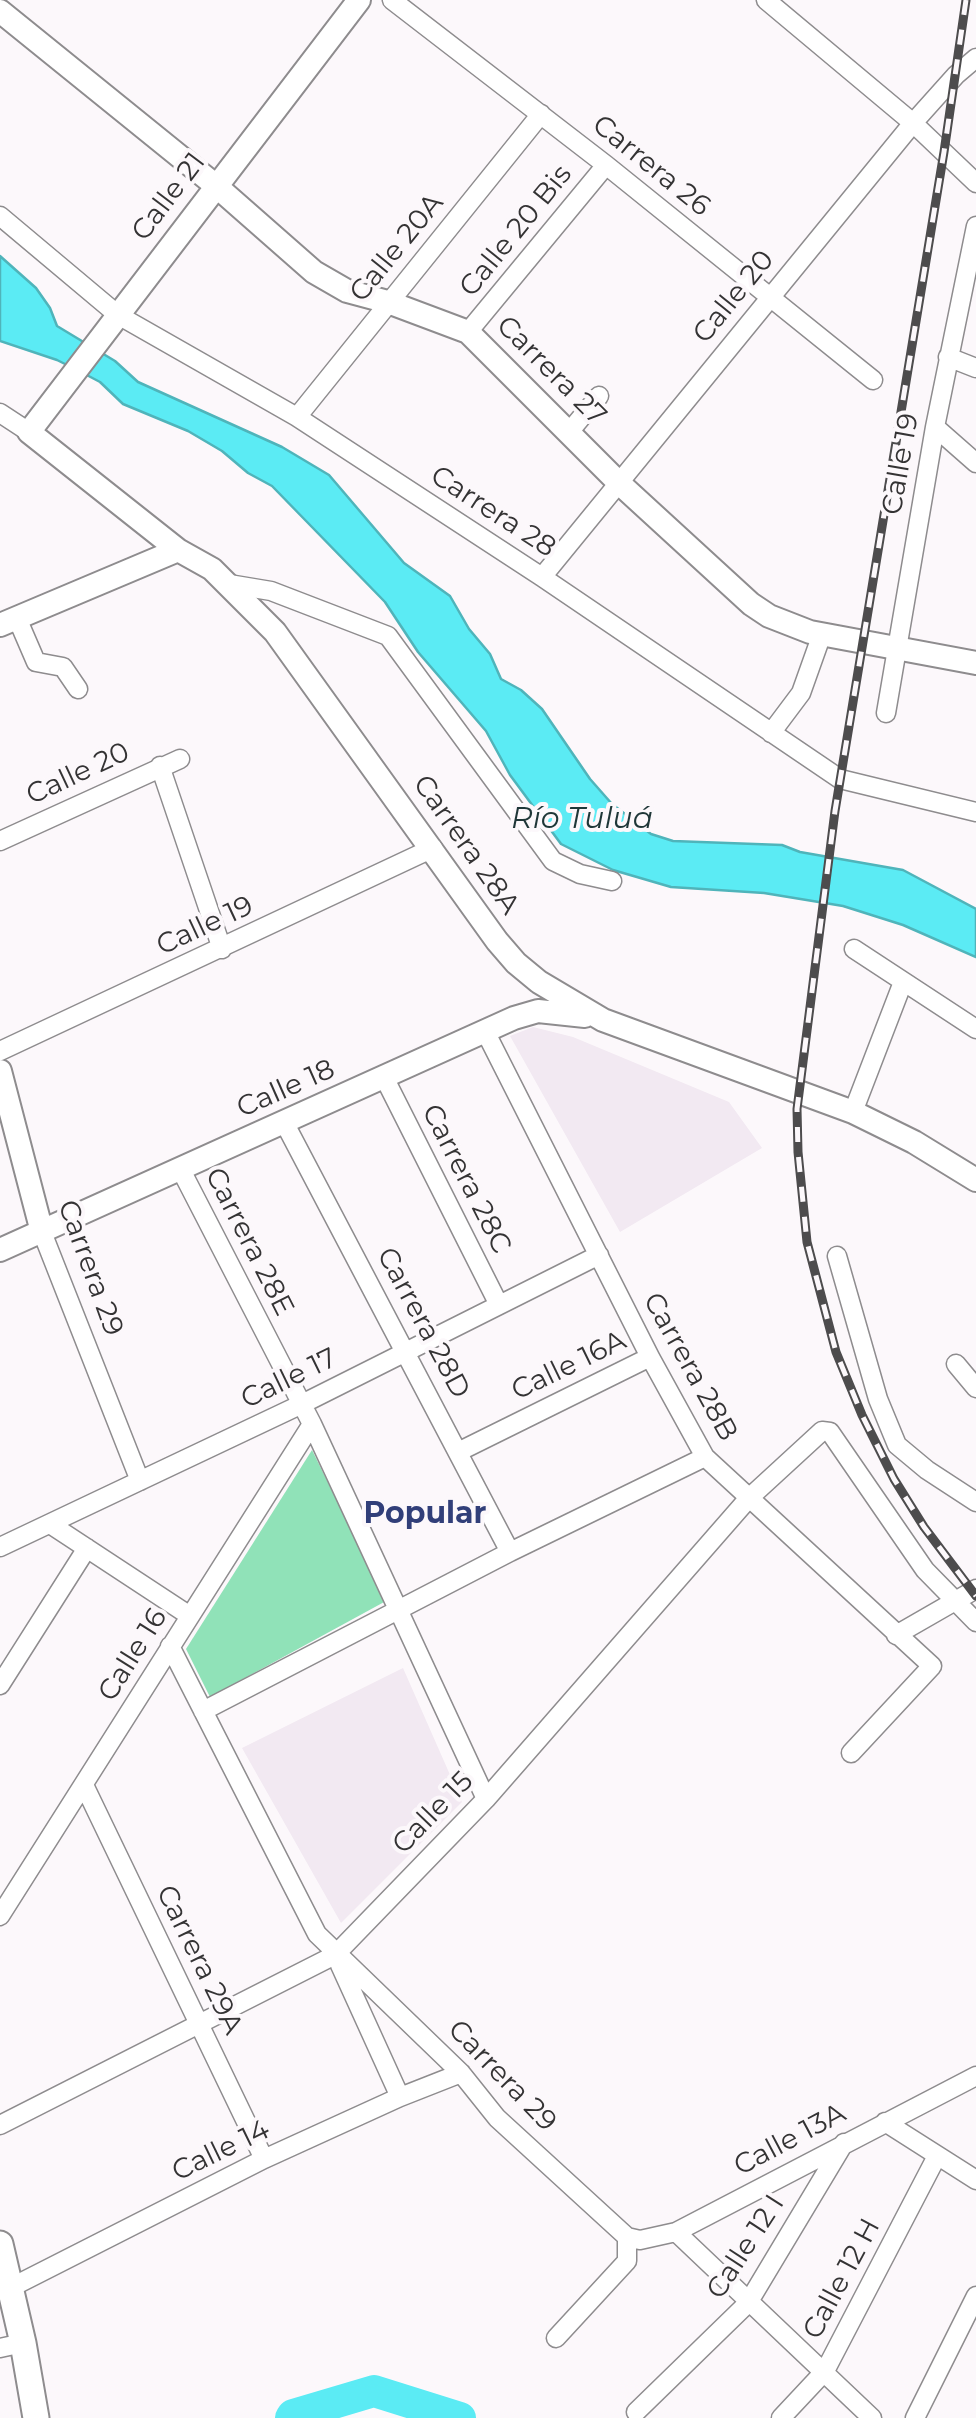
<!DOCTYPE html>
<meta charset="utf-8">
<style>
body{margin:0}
canvas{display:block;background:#fcf8fb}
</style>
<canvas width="976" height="2418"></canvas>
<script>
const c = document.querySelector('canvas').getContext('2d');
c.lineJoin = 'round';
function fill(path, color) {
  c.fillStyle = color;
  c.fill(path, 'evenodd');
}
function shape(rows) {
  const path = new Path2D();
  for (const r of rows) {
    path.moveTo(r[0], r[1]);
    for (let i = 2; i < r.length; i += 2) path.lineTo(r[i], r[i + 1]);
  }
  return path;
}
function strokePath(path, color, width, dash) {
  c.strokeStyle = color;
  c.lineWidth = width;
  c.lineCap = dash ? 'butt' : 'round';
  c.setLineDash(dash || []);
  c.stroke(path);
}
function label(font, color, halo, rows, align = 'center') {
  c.font = font + ' Montserrat,sans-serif';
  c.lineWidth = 8;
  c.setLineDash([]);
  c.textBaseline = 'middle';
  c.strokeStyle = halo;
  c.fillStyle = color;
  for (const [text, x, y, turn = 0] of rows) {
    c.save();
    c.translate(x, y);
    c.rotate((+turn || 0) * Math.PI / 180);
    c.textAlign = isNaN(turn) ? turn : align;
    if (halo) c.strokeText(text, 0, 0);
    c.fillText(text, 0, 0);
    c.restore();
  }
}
const built = shape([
 [533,1027,573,1037,729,1102,762,1148,620,1232,510,1036],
 [403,1668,462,1802,341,1923,242,1748]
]);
const green = shape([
 [312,1450,386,1601,210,1697,186,1649]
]);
const water = shape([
 [0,256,36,288,50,308,57,326,115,361,138,382,282,447,329,475,404,563,450,596,469,629,490,654,501,679,521,690,542,709,590,779,612,804,651,834,673,841,782,845,800,852,903,870,976,909,976,957,903,925,843,906,764,893,671,887,613,870,561,844,510,775,486,731,418,652,385,602,272,486,248,473,222,451,188,431,123,404,100,382,81,372,57,360,0,341,0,256]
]);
const river = shape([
 [291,2418,293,2415,374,2391,460,2418]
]);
const minor = shape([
 [392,0,606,165,873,380],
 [766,0,913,123,976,183],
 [0,216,118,315,297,417,542,577,840,779,976,812],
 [468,332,606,165],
 [948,357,976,368],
 [0,413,29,432],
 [297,417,541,114],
 [935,427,976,463],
 [570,431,599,396],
 [542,577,913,123,956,75,976,58],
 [229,584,271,591,388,636,553,861,580,874,612,881],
 [17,618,36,662,63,667,78,689],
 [886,713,935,427,976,226],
 [771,733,801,693,822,634],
 [160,766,222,949],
 [0,841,180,759],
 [854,949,976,1029],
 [485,1031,650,1357,705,1457,932,1666,851,1753],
 [0,1051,433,848],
 [384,1077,499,1305],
 [853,1112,903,982],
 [284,1122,510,1552],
 [181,1170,312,1424,486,1799],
 [42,1232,140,1481],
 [837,1256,878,1399,897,1445,927,1470,976,1502],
 [956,1364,976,1388],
 [460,1451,650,1357],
 [50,1524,190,1616],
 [0,1547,302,1404,599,1255],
 [896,1635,976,1589],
 [170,1646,317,1934,461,2073,497,2118,627,2237],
 [0,1685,87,1548],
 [203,1711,510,1552,705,1457],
 [84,1785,264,2159],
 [0,1916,312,1424],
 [340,1965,400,2097],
 [885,2122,976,2180],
 [0,2125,335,1955,486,1799,748,1499,822,1431,830,1432,925,1570,976,1622],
 [676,2232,872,2418],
 [627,2237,640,2240,676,2232,976,2076],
 [10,2288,264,2159,400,2097,461,2073],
 [556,2338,627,2261,627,2237],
 [0,2348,23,2343],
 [636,2412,748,2303,844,2143],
 [781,2418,825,2371,937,2156],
 [915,2418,976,2296]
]);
const tertiary = shape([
 [359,0,29,432,178,550,212,569,275,632,497,941,516,963,539,982,603,1020,853,1112,914,1142,976,1180],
 [0,11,215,185,314,272,347,291,388,302,468,332,619,483,751,604,769,616,810,632,976,663],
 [0,625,178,550],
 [0,1071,42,1232],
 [0,1250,514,1018,538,1011,585,1016]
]);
const secondary = shape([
 [0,2244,23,2343,36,2418]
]);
const rail = shape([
 [966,0,944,152,835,811,797,1109,798,1152,807,1242,836,1352,862,1415,894,1479,924,1527,976,1596]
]);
const streetNames = [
 ["Carrera 26",651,166,39],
 ["Calle 21",169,197,-53],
 ["Calle 20 Bis",516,231,-51],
 ["Calle 20A",397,248,-51],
 ["Calle 20",734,297,-51],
 ["Carrera 27",551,371,45],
 ["Calle 19",901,464,-80],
 ["Carrera 28",493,512,33],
 ["Calle 20",78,774,-25],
 ["Carrera 28A",466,845,55],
 ["Calle 19",205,926,-25],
 ["Calle 18",286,1089,-24],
 ["Carrera 28C",466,1179,63],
 ["Carrera 28E",249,1242,63],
 ["Carrera 29",90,1268,70],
 ["Carrera 28D",423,1323,62],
 ["Calle 16A",569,1366,-26],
 ["Carrera 28B",690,1367,61],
 ["Calle 17",289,1379,-26],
 ["Calle 16",133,1655,-58],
 ["Calle 15",433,1813,-46],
 ["Carrera 29A",199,1960,64],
 ["Carrera 29",502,2076,46],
 ["Calle 13A",790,2140,-28],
 ["Calle 14",221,2151,-26],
 ["Calle 12 I",746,2247,-57],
 ["Calle 12 H",842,2279,-62]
];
const waterNames = [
 ["Río Tuluá",582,819]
];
const neighbourhoodNames = [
 ["Popular",425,1514]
];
fill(built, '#f2e9f2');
fill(green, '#90e2b8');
fill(water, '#5bebf4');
strokePath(water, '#4fb4ba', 2.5);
strokePath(river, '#5bebf4', 32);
strokePath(minor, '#8e8c8e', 21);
strokePath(tertiary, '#8e8c8e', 26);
strokePath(secondary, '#8e8c8e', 29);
strokePath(minor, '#fff', 18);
strokePath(tertiary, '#fff', 22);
strokePath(secondary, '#fff', 25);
strokePath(rail, '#4d4c4d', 9);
strokePath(rail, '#fcf8fb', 5, [15]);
label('28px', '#343334', '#fcf8fb', streetNames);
label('italic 30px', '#1f3738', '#fcf8fb', waterNames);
label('bold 30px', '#313f79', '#fcf8fb', neighbourhoodNames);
</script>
